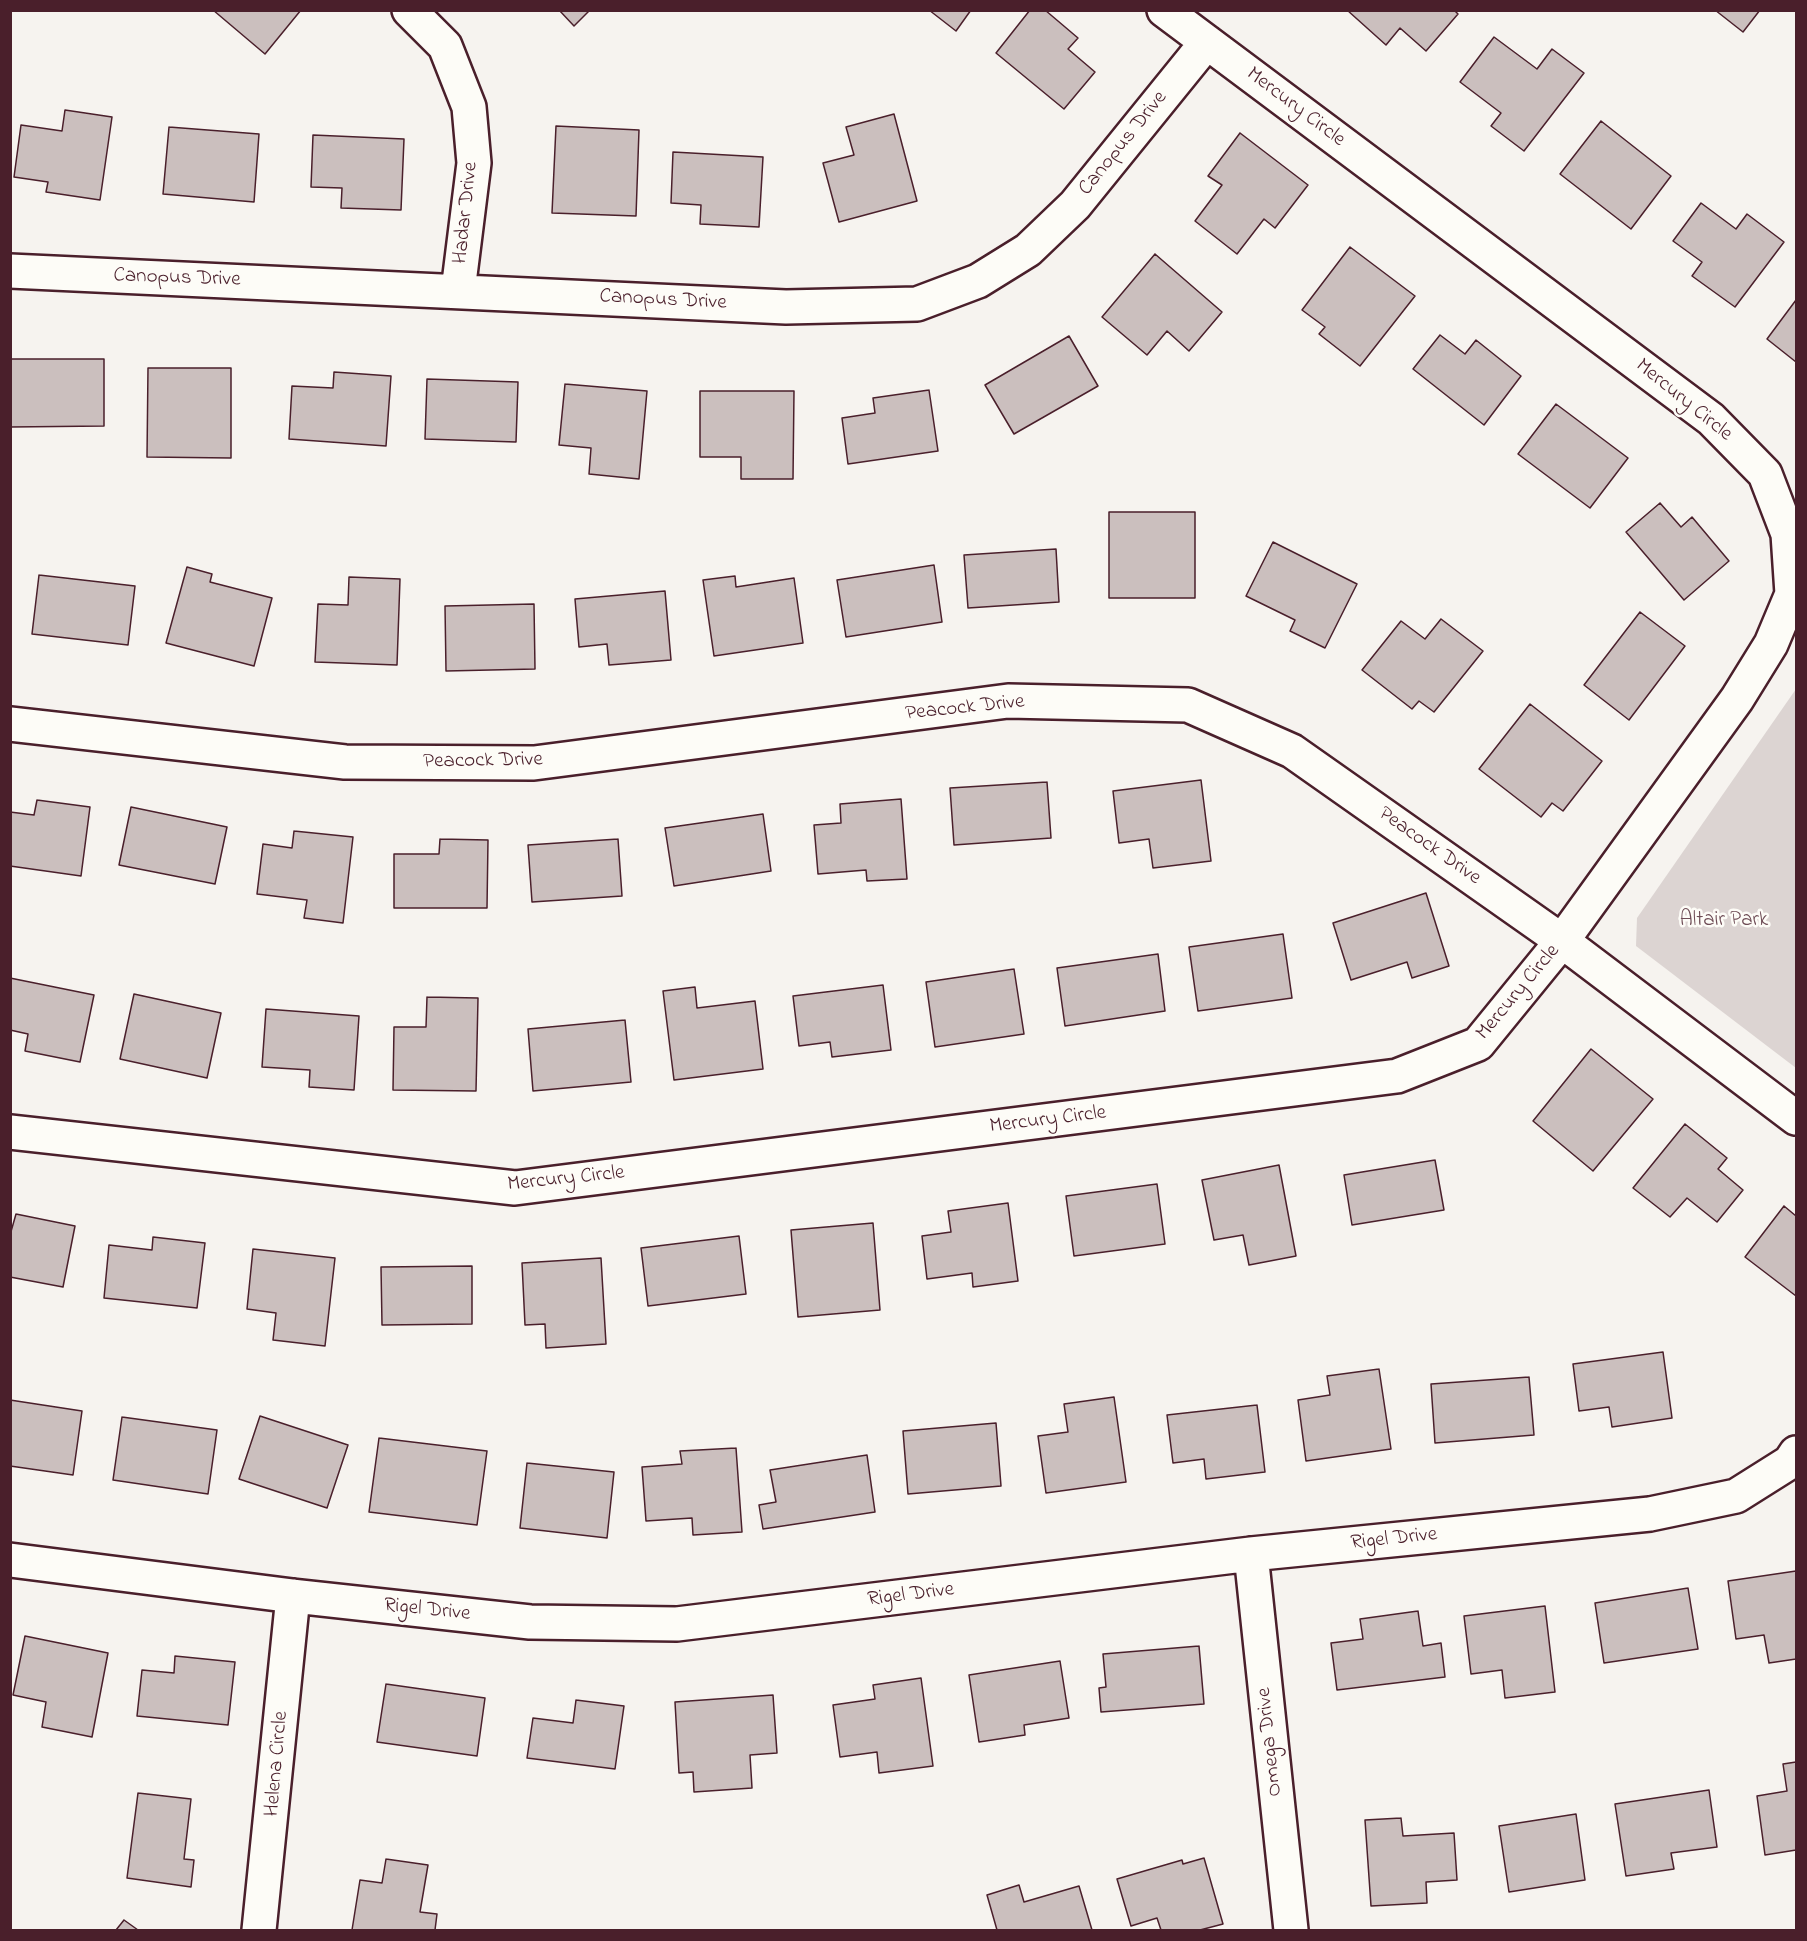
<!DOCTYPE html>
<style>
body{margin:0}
#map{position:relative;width:1807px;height:1941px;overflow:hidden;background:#f6f3ef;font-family:"Indie Flower",sans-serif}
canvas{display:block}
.frame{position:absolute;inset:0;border:12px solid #4a1f2b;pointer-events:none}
</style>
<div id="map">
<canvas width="1807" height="1941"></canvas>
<div class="frame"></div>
</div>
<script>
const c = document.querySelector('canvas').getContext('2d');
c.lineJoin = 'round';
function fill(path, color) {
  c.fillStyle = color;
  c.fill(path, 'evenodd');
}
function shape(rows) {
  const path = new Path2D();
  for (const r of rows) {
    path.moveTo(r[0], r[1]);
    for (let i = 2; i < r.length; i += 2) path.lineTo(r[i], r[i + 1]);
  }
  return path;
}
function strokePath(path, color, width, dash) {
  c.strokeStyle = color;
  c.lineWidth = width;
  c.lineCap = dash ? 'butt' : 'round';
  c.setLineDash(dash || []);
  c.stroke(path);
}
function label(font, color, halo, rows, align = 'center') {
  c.font = font + ' "Indie Flower",sans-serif';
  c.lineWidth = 5;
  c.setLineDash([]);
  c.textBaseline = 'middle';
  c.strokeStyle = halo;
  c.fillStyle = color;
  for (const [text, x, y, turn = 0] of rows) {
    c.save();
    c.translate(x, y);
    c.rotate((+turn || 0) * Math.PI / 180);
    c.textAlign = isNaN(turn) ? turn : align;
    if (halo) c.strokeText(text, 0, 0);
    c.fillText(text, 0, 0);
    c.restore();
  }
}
const green = shape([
 [1796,689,1796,1068,1636,946,1637,918]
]);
const building = shape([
 [213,10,301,10,265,54,213,10],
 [559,10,590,10,574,26,559,10],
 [929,10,971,10,956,31,929,10],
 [1030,10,1045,10,1078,38,1068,49,1095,72,1064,109,996,53,1030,10],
 [1347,10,1454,10,1458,14,1426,51,1400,28,1386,45,1347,10],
 [1715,10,1760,10,1743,32,1715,10],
 [1494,37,1537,69,1552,49,1584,73,1524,151,1491,126,1501,113,1460,82,1494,37],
 [65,110,112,117,100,200,46,192,48,182,14,177,21,125,62,131,65,110],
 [894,114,917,201,839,222,823,163,854,155,846,127,894,114],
 [1601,121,1671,176,1631,229,1560,174,1601,121],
 [556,126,639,130,636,216,552,213,556,126],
 [169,127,259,134,254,202,163,194,169,127],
 [1240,133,1308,185,1275,228,1264,219,1237,254,1195,221,1222,185,1208,176,1240,133],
 [313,135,404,139,401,210,341,208,342,188,311,187,313,135],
 [673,152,763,157,759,227,700,224,701,205,671,203,673,152],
 [1701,203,1736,229,1747,214,1784,242,1735,307,1692,276,1702,262,1673,241,1701,203],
 [1350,247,1415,296,1360,366,1319,334,1325,327,1302,310,1350,247],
 [1155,254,1222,312,1189,351,1167,331,1147,355,1102,317,1155,254],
 [1796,300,1796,362,1767,339,1796,300],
 [1440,335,1465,354,1476,340,1521,376,1484,425,1413,369,1440,335],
 [1069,336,1098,386,1014,434,985,385,1069,336],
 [10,359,104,359,104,426,10,427,10,359],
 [148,368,231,368,231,458,147,457,148,368],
 [334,372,391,376,386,446,289,439,292,386,333,388,334,372],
 [427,379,518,382,516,442,425,439,427,379],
 [565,384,647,391,639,479,589,474,591,448,559,445,565,384],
 [929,390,938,451,848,464,842,418,875,413,873,398,929,390],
 [700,391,794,391,793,479,741,479,741,457,700,457,700,391],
 [1556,404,1628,458,1590,508,1518,454,1556,404],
 [1660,503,1681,527,1692,517,1729,561,1684,600,1626,532,1660,503],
 [1109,512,1195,512,1195,598,1109,598,1109,512],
 [1273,542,1357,584,1325,648,1290,631,1295,620,1246,596,1273,542],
 [1056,549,1059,602,968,608,964,555,1056,549],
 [934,565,942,622,846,637,837,580,934,565],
 [187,567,212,574,210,582,272,598,254,666,166,643,187,567],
 [39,575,135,586,128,645,32,634,39,575],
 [735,576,736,587,794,578,803,643,714,656,703,580,735,576],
 [349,577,400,579,397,665,315,662,318,604,348,605,349,577],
 [665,591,671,660,609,665,607,644,579,647,575,599,665,591],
 [534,604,535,669,446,671,445,606,534,604],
 [1640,612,1685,646,1629,720,1584,685,1640,612],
 [1441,619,1483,651,1434,712,1419,701,1412,709,1362,670,1401,621,1425,639,1441,619],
 [1530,704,1602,761,1563,811,1552,803,1541,817,1479,769,1530,704],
 [1201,780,1211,861,1153,868,1149,839,1119,843,1113,791,1201,780],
 [1047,782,1051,838,954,845,950,788,1047,782],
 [901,799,907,879,867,881,866,870,818,874,814,825,841,823,840,804,901,799],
 [37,800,90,807,81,876,10,866,10,812,34,815,37,800],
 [131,807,227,827,215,884,119,865,131,807],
 [763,814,771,871,674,886,665,828,763,814],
 [294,831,353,837,343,923,304,918,307,900,257,894,263,844,292,848,294,831],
 [440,839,488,840,487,908,394,908,394,854,439,854,440,839],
 [618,839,622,896,532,902,528,845,618,839],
 [1426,893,1449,966,1412,978,1407,962,1351,980,1333,923,1426,893],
 [1283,934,1292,998,1198,1011,1189,947,1283,934],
 [1158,954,1165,1011,1065,1026,1057,968,1158,954],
 [1014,969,1024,1034,935,1047,926,982,1014,969],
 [10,978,94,995,80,1062,25,1051,28,1034,10,1030,10,978],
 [883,985,891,1050,832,1057,830,1042,799,1046,793,996,883,985],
 [695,987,697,1008,755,1001,763,1069,674,1080,663,991,695,987],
 [134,994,221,1013,207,1078,120,1059,134,994],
 [427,997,478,998,476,1091,393,1090,394,1027,426,1027,427,997],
 [266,1009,359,1016,354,1090,309,1087,310,1070,262,1067,266,1009],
 [625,1020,631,1082,533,1091,528,1029,625,1020],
 [1591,1049,1653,1099,1593,1171,1533,1121,1591,1049],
 [1685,1124,1727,1158,1718,1169,1743,1190,1717,1222,1687,1198,1670,1217,1633,1188,1685,1124],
 [1435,1160,1444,1210,1352,1225,1344,1175,1435,1160],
 [1279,1165,1296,1256,1249,1265,1243,1235,1214,1240,1202,1180,1279,1165],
 [1157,1184,1165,1244,1074,1256,1066,1196,1157,1184],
 [1008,1203,1018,1281,973,1287,972,1273,927,1279,922,1236,951,1232,948,1211,1008,1203],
 [1784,1206,1796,1216,1796,1296,1745,1257,1784,1206],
 [16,1214,75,1226,63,1287,10,1277,10,1235,16,1214],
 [873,1223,880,1310,798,1317,791,1230,873,1223],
 [739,1236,746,1294,648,1306,641,1248,739,1236],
 [153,1237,205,1243,197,1308,104,1298,109,1245,152,1250,153,1237],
 [253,1249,335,1258,325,1346,273,1340,276,1313,247,1309,253,1249],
 [601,1258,606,1344,546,1348,545,1324,525,1325,522,1263,601,1258],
 [472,1266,472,1324,382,1325,381,1267,472,1266],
 [1663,1352,1672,1418,1612,1427,1609,1407,1579,1411,1573,1364,1663,1352],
 [1379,1369,1391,1449,1306,1461,1298,1400,1330,1395,1327,1376,1379,1369],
 [1529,1377,1534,1435,1435,1443,1431,1384,1529,1377],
 [1114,1397,1126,1482,1046,1493,1038,1436,1068,1432,1064,1404,1114,1397],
 [10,1400,82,1411,73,1475,10,1466,10,1400],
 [1257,1405,1265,1472,1206,1479,1204,1459,1173,1463,1167,1415,1257,1405],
 [260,1416,348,1445,327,1508,239,1479,260,1416],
 [122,1417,217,1430,208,1494,113,1480,122,1417],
 [996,1423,1001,1486,908,1494,903,1431,996,1423],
 [379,1438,487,1451,477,1525,369,1512,379,1438],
 [736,1448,742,1532,693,1535,692,1518,646,1521,642,1467,682,1464,680,1451,736,1448],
 [867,1455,875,1512,763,1529,759,1505,776,1502,770,1470,867,1455],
 [527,1463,614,1472,607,1538,520,1528,527,1463],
 [1796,1571,1796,1659,1769,1663,1764,1635,1736,1639,1728,1581,1796,1571],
 [1688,1588,1698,1649,1604,1663,1595,1603,1688,1588],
 [1545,1606,1555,1692,1505,1698,1502,1670,1471,1674,1464,1616,1545,1606],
 [1418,1611,1423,1646,1441,1643,1445,1677,1337,1690,1331,1643,1363,1639,1360,1619,1418,1611],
 [25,1636,108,1653,92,1737,42,1727,46,1702,13,1695,25,1636],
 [1199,1646,1204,1704,1101,1712,1099,1688,1106,1687,1103,1654,1199,1646],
 [175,1656,235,1662,228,1725,137,1716,142,1670,174,1673,175,1656],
 [1060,1661,1069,1718,1024,1725,1025,1735,979,1742,969,1675,1060,1661],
 [921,1678,933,1766,879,1773,877,1752,840,1757,833,1705,875,1699,873,1685,921,1678],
 [386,1684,485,1698,477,1756,377,1742,386,1684],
 [773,1695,777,1753,750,1755,752,1788,694,1792,693,1772,679,1773,675,1702,773,1695],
 [576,1700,624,1706,615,1769,527,1758,533,1718,573,1723,576,1700],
 [1796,1762,1796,1850,1765,1855,1757,1796,1787,1791,1783,1764,1796,1762],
 [1709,1790,1717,1847,1671,1853,1674,1869,1626,1876,1615,1804,1709,1790],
 [138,1793,191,1799,184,1859,194,1860,191,1887,127,1878,138,1793],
 [1576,1814,1585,1880,1509,1892,1499,1826,1576,1814],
 [1401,1818,1403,1836,1454,1833,1457,1880,1426,1882,1427,1903,1371,1906,1365,1820,1401,1818],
 [1204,1858,1223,1924,1200,1930,1161,1930,1157,1918,1131,1926,1117,1879,1182,1860,1183,1864,1204,1858],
 [386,1859,428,1865,420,1912,437,1914,435,1930,352,1930,360,1880,382,1883,386,1859],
 [1019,1885,1024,1902,1079,1886,1092,1930,997,1930,987,1895,1019,1885],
 [124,1920,138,1930,116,1930,124,1920]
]);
const minor = shape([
 [409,10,445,46,469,107,474,163,458,291],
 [10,271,786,307,917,304,978,281,1028,250,1075,205,1207,42],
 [10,724,345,762,534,763,1008,701,1188,705,1292,751,1562,941,1796,1118],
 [10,1132,515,1188,1397,1076,1478,1044,1562,941,1737,699,1771,644,1792,594,1788,534,1765,474,1711,419,1164,10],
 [1251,1554,1291,1930],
 [10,1560,293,1596,530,1622,677,1624,1251,1554,1650,1514,1736,1496,1790,1462,1796,1453],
 [259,1930,293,1596]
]);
const streetNames = [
 ["Mercury Circle",1295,108,37],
 ["Canopus Drive",1124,144,-51],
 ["Hadar Drive",467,213,-84],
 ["Canopus Drive",177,279,2],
 ["Canopus Drive",663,301,3],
 ["Mercury Circle",1683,401,39],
 ["Peacock Drive",965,709,-6],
 ["Peacock Drive",483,762,-1],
 ["Peacock Drive",1429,847,35],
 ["Mercury Circle",1519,993,-50],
 ["Mercury Circle",1048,1121,-7],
 ["Mercury Circle",566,1180,-6],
 ["Rigel Drive",1394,1540,-6],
 ["Rigel Drive",911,1596,-7],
 ["Rigel Drive",427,1611,6],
 ["Omega Drive",1271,1742,-96],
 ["Helena Circle",278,1764,-85]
];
const parkNames = [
 ["Altair Park",1724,922]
];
fill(green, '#dcd4d2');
fill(building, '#cbbfbe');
strokePath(building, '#4a1f2b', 1.5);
strokePath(minor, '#4a1f2b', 38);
strokePath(minor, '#fdfcf7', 33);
label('21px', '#4a1f2b', '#fdfcf7', streetNames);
label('21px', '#6e4c55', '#fdfcf7', parkNames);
</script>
